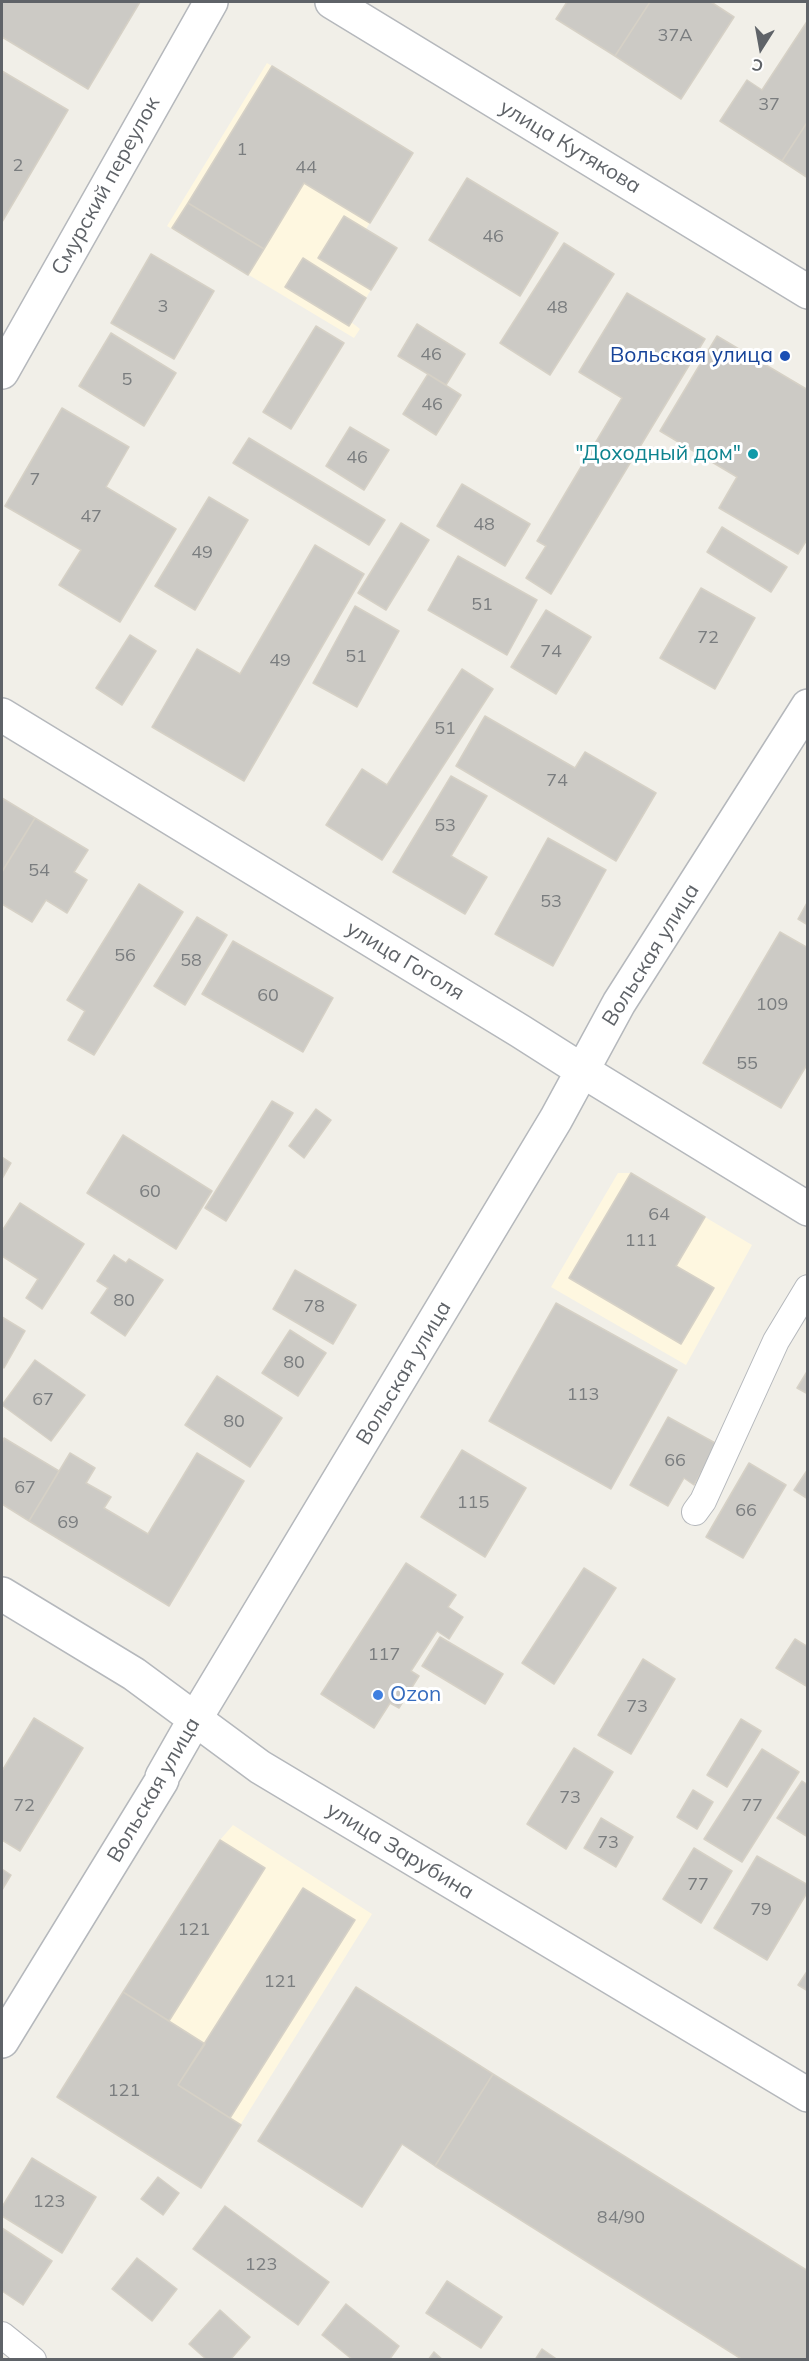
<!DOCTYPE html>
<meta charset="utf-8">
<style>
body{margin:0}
#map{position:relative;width:809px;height:2361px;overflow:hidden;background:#f1efe8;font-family:Mulish,sans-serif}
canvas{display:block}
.frame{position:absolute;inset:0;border:3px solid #5f6368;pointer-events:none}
.north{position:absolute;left:731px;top:18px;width:60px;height:60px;-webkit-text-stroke:4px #fff;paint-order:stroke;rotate:191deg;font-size:16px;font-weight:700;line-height:24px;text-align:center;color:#5f6368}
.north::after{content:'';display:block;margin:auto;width:21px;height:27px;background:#5f6368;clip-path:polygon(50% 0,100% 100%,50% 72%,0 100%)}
</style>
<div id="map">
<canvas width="809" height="2361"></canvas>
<div class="frame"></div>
<div class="north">С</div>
</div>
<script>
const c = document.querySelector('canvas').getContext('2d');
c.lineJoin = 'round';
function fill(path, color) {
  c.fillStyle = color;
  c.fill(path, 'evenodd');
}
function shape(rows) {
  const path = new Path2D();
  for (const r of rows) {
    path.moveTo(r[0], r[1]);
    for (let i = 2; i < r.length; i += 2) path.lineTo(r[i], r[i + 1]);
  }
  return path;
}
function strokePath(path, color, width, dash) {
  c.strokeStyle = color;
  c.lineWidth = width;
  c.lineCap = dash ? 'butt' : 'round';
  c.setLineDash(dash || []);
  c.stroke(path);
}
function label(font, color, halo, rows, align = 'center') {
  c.font = font + ' Mulish,sans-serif';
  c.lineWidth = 6;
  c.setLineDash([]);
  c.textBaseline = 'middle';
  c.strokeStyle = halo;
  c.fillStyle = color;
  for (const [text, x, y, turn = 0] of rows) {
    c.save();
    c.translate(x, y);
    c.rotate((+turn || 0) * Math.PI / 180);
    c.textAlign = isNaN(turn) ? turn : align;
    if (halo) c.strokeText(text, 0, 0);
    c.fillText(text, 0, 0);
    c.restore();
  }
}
const commercial = shape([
 [267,63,413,153,366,229,397,248,351,322,360,329,354,338,167,226],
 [618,1173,631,1173,752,1245,686,1365,551,1287],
 [233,1825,372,1914,201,2188,57,2097,220,1840]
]);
const building = shape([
 [2,2,140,2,88,89,2,37,2,2],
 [567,2,650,2,615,56,556,19,567,2],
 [650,2,711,2,734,17,681,99,615,56,650,2],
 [808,20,808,121,782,161,720,121,747,80,762,90,808,20],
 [272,66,413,153,370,223,304,183,264,249,188,203,272,66],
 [2,71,68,110,2,222,2,71],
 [808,121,808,178,782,161,808,121],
 [467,178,558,233,520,296,429,240,467,178],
 [188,203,264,249,248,275,172,228,188,203],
 [344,216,397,248,371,290,318,258,344,216],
 [564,243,614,274,550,375,500,343,564,243],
 [151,254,214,291,174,359,111,323,151,254],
 [303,258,366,298,349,326,285,287,303,258],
 [627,293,705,339,551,594,526,578,546,546,537,541,622,398,579,372,627,293],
 [417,324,465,354,446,385,398,356,417,324],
 [316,326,344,343,291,429,263,412,316,326],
 [111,333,176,373,144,426,79,386,111,333],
 [717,336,808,390,808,538,798,554,719,508,737,477,660,431,717,336],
 [428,374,461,395,436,435,403,414,428,374],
 [62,408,129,447,106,487,176,529,120,622,59,585,81,550,5,506,62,408],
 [350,427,389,450,364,490,326,466,350,427],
 [249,438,385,520,369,545,233,463,249,438],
 [462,484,530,524,505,566,437,526,462,484],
 [209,497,248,520,195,610,155,586,209,497],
 [401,523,429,540,386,610,358,593,401,523],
 [722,527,787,567,771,592,707,552,722,527],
 [315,545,364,574,244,781,152,727,197,649,240,674,315,545],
 [458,556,537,600,507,655,428,610,458,556],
 [701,588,755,618,715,689,660,658,701,588],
 [355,606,399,631,357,707,313,683,355,606],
 [546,610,591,637,556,694,511,667,546,610],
 [130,635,156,651,122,705,96,688,130,635],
 [462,669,493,689,382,860,326,825,362,769,387,785,462,669],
 [485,716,575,768,585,752,656,793,616,861,456,766,485,716],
 [451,776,487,796,451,856,487,877,465,914,393,872,451,776],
 [2,798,35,818,3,870,2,869,2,798],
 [35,818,88,850,74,872,87,880,67,913,46,900,32,922,2,904,2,872,35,818],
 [548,838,606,870,553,966,495,934,548,838],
 [139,884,183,912,94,1055,68,1040,85,1011,67,1000,139,884],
 [808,901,808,925,798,919,808,901],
 [197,917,227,935,185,1005,154,986,197,917],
 [780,932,808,948,808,1063,781,1108,703,1063,780,932],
 [233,941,333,998,303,1052,202,994,233,941],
 [272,1101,293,1113,226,1221,205,1208,272,1101],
 [316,1109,331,1120,304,1158,289,1146,316,1109],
 [123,1135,212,1191,176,1249,87,1193,123,1135],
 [2,1157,11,1163,2,1179,2,1157],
 [631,1173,705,1217,676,1266,714,1288,681,1344,569,1278,631,1173],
 [20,1203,84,1244,42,1309,26,1298,38,1279,2,1256,2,1231,20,1203],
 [114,1255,126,1263,129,1259,163,1280,125,1336,91,1313,108,1288,97,1281,114,1255],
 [295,1270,356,1305,333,1344,273,1309,295,1270],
 [556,1303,677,1370,611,1489,489,1421,556,1303],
 [2,1317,25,1331,4,1368,2,1366,2,1317],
 [290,1330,326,1353,298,1396,262,1373,290,1330],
 [35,1360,85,1395,51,1441,2,1405,35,1360],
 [808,1370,808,1394,797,1388,808,1370],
 [217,1376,282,1418,250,1467,185,1425,217,1376],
 [668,1417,717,1444,694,1485,684,1478,668,1506,630,1485,668,1417],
 [4,1438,59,1471,29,1521,2,1504,2,1443,4,1438],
 [462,1450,526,1488,485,1557,421,1517,462,1450],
 [70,1453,95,1468,86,1483,111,1497,104,1508,148,1534,197,1453,244,1481,169,1606,29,1521,70,1453],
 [749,1463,786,1485,743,1558,706,1537,749,1463],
 [808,1469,808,1499,794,1490,808,1469],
 [406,1563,456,1595,448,1607,463,1617,449,1639,437,1631,411,1671,419,1676,399,1708,390,1703,374,1728,321,1694,406,1563],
 [584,1568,616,1588,554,1684,522,1663,584,1568],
 [440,1637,503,1674,485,1704,422,1666,440,1637],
 [795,1639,808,1647,808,1687,776,1668,795,1639],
 [643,1659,675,1679,631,1754,598,1735,643,1659],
 [34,1718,83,1748,20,1851,2,1840,2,1771,34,1718],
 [741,1719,761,1731,727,1787,707,1775,741,1719],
 [574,1748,613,1772,566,1849,527,1824,574,1748],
 [762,1749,799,1772,742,1862,704,1839,762,1749],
 [802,1781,808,1785,808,1837,777,1818,802,1781],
 [693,1790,713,1802,697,1829,677,1817,693,1790],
 [601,1818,633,1837,616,1867,584,1848,601,1818],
 [220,1840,265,1868,169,2021,123,1992,220,1840],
 [694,1848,732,1871,701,1923,663,1899,694,1848],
 [757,1856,808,1885,808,1891,767,1960,714,1928,757,1856],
 [2,1869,11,1875,2,1890,2,1869],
 [303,1888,355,1920,230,2118,178,2085,303,1888],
 [808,1970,808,1991,798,1985,808,1970],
 [356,1987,493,2074,435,2166,402,2144,362,2207,258,2141,356,1987],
 [123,1992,205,2044,178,2085,241,2125,201,2188,57,2097,123,1992],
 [493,2074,808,2271,808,2360,743,2360,435,2166,493,2074],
 [32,2158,96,2197,62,2253,2,2216,2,2207,32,2158],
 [158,2177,179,2193,163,2215,141,2199,158,2177],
 [225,2206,329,2282,298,2325,193,2249,225,2206],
 [2,2228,52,2261,23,2305,2,2291,2,2228],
 [137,2258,177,2289,152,2321,112,2289,137,2258],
 [447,2281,502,2317,481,2348,426,2313,447,2281],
 [346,2304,399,2346,389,2360,353,2360,322,2335,346,2304],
 [220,2310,250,2337,230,2360,207,2360,189,2344,220,2310],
 [542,2349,558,2360,535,2360,542,2349],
 [434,2352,443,2360,428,2360,434,2352]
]);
const service = shape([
 [695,1512,703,1501,776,1341,808,1288],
 [2,2335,33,2360]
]);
const minor = shape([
 [2,372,211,2],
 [2,715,520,1031,583,1071,808,1209],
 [2,1594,134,1674,260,1767,808,2095],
 [2,2041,162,1780,162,1777,195,1719,556,1119,619,1003,808,706]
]);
const tertiary = shape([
 [332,2,808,292]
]);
const markers = [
 [785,356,6,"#1a4fb4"],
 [753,454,6,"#0f9aa8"],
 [378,1695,6,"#3f7fe0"]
];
const numberNames = [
 ["37А",675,36],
 ["37",769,105],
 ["1",242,150],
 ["2",18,166],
 ["44",306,168],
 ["46",493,237],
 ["3",163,307],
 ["48",557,308],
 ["46",431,355],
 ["5",127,380],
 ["46",432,405],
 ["46",357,458],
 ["7",35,480],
 ["47",91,517],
 ["48",484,525],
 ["49",202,553],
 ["51",482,605],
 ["72",708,638],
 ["74",551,652],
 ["51",356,657],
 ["49",280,661],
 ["51",445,729],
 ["74",557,781],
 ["53",445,826],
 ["54",39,871],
 ["53",551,902],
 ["56",125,956],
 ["58",191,961],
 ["60",268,996],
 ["109",772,1005],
 ["55",747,1064],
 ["60",150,1192],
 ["64",659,1215],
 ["111",641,1241],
 ["80",124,1301],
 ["78",314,1307],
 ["80",294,1363],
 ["113",583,1395],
 ["67",43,1400],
 ["80",234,1422],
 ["66",675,1461],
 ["67",25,1488],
 ["115",473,1503],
 ["66",746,1511],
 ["69",68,1523],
 ["117",384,1655],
 ["73",637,1707],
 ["73",570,1798],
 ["72",24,1806],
 ["77",752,1806],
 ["73",608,1843],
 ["77",698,1885],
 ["79",761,1910],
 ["121",194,1930],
 ["121",280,1982],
 ["121",124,2091],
 ["123",49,2202],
 ["84/90",621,2218],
 ["123",261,2265]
];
const streetNames = [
 ["улица Кутякова",570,147,31],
 ["Смурский переулок",106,186,-61],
 ["Вольская улица",651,955,-58],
 ["улица Гоголя",405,961,31],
 ["Вольская улица",404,1373,-59],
 ["Вольская улица",154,1790,-60],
 ["улица Зарубина",400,1851,31]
];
const transitNames = [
 ["Вольская улица",773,356]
];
const cultureNames = [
 ["\"Доходный дом\"",741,454]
];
const shopNames = [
 ["Ozon",390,1695]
];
fill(commercial, '#fef7e0');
fill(building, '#cccac5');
strokePath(building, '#d6d1c6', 1.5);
strokePath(service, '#b5b8bc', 28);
strokePath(minor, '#b5b8bc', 36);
strokePath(tertiary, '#b5b8bc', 36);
strokePath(service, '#fff', 26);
strokePath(minor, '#fff', 33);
strokePath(tertiary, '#fff', 33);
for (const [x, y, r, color] of markers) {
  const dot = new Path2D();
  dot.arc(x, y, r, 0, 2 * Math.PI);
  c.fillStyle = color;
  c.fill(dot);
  strokePath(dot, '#fff', 2);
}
label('18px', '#7a7d7f', null, numberNames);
label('21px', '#5f6368', '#fff', streetNames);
label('21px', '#164399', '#fff', transitNames, 'right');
label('21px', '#0d838f', '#fff', cultureNames, 'right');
label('21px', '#366cbe', '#fff', shopNames, 'left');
</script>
